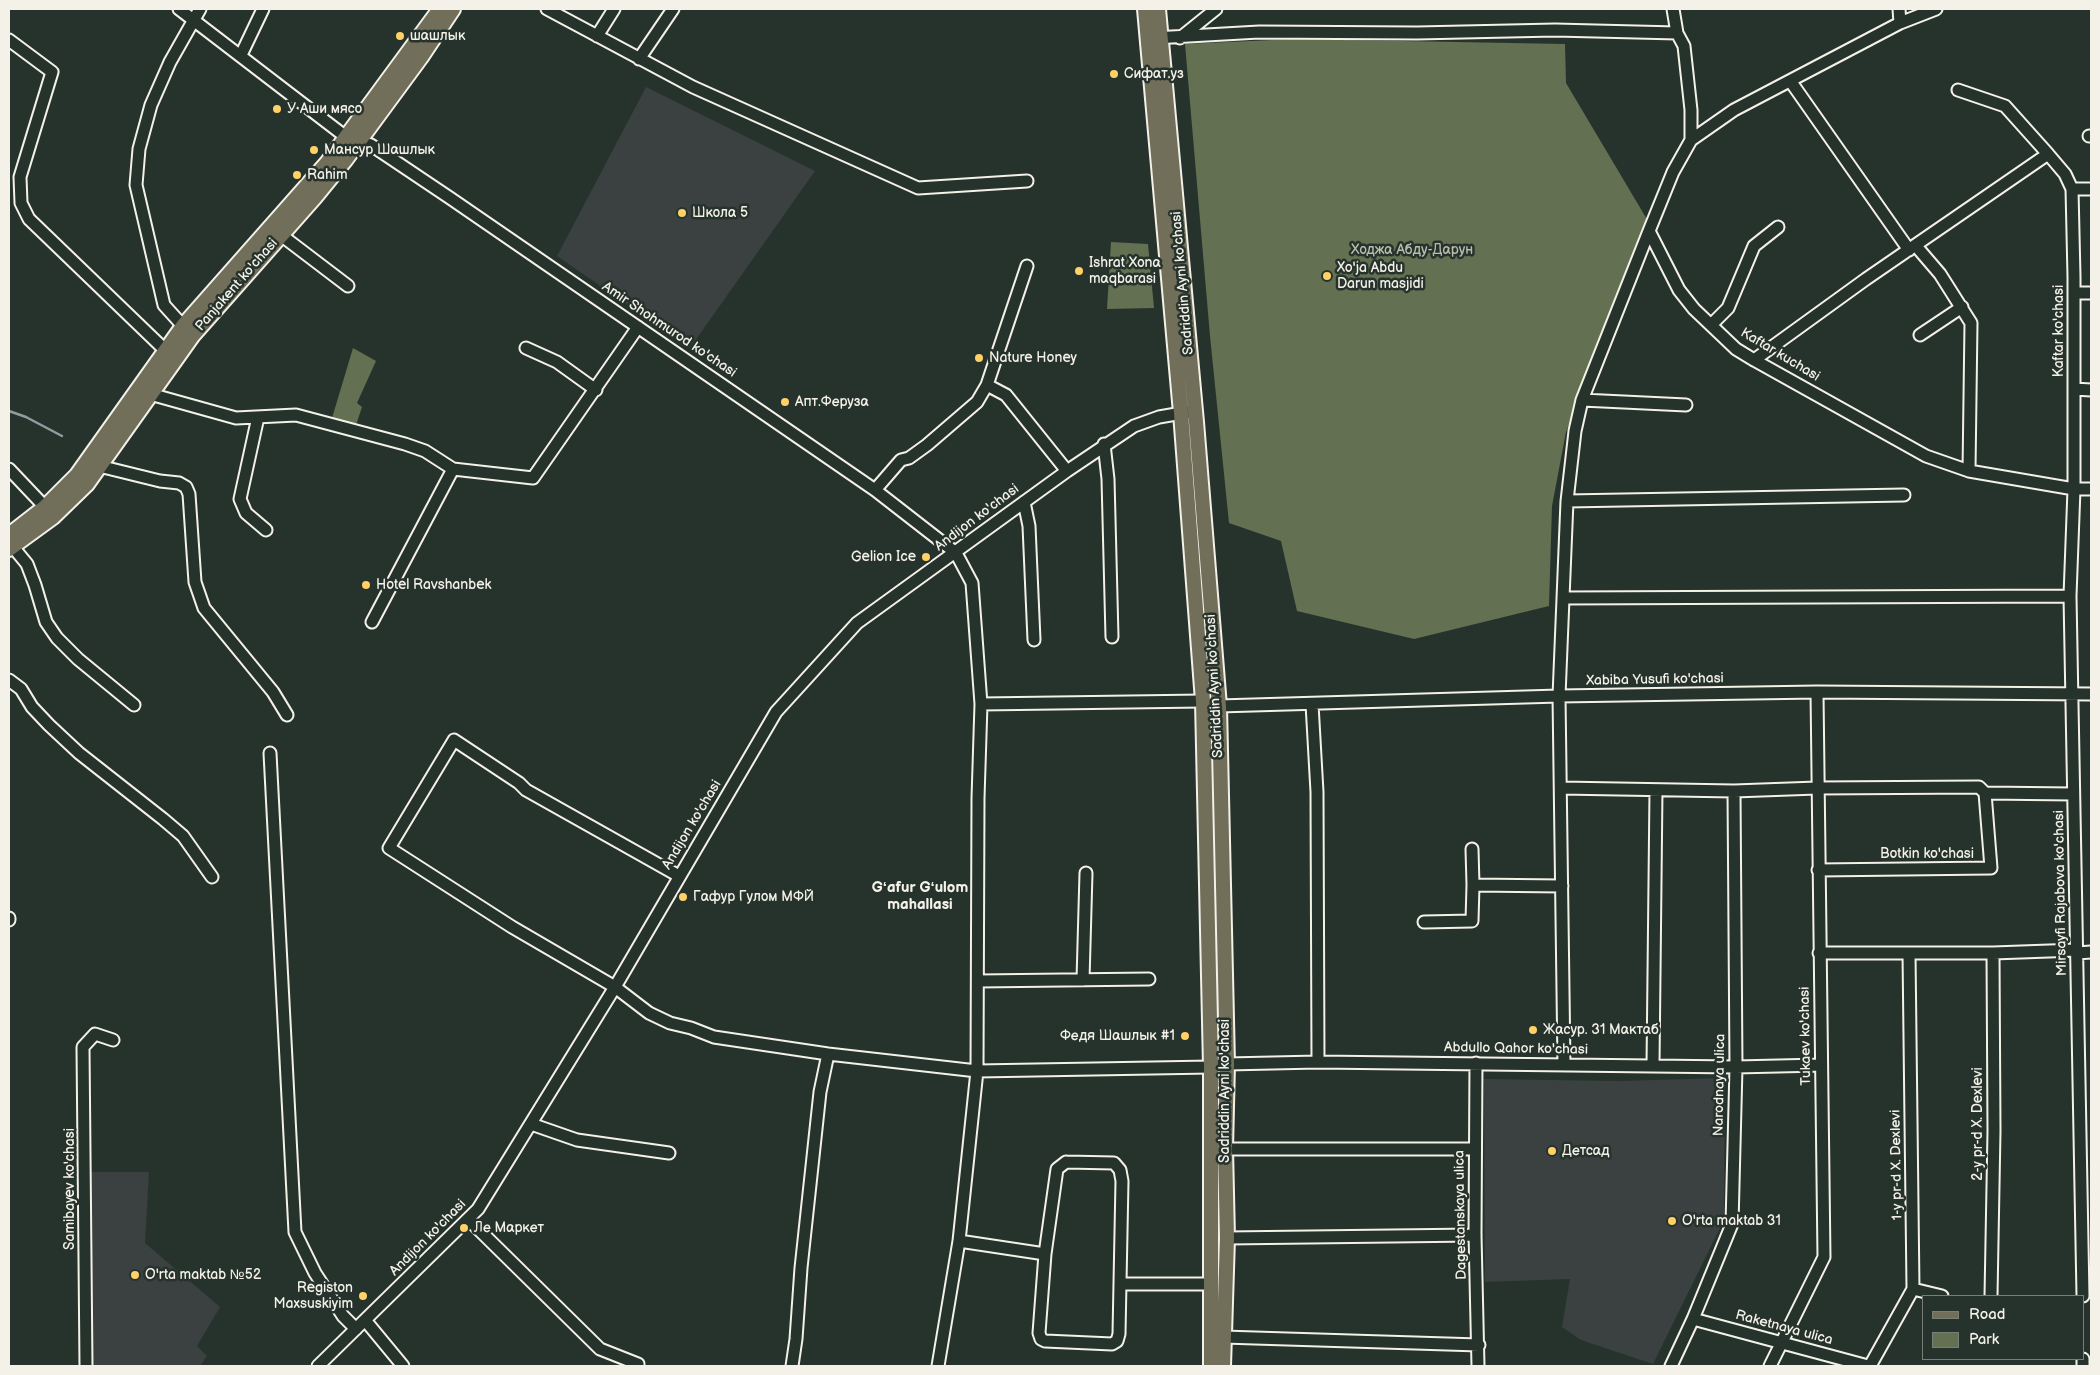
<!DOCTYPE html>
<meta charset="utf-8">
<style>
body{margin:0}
#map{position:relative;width:2100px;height:1375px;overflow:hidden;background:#26332d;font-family:"Balsamiq Sans",sans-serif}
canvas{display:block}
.frame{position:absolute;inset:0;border:10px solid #f4f1e8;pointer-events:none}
.legend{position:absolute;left:1922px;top:1295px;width:162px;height:65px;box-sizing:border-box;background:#26332d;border:1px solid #787f78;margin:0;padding:6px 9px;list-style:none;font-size:15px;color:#f4f1e8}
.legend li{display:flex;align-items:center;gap:10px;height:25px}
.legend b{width:25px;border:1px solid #787f78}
</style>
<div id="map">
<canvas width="2100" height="1375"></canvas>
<div class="frame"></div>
<ul class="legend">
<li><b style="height:6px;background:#716e59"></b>Road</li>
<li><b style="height:14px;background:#637051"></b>Park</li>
</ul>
</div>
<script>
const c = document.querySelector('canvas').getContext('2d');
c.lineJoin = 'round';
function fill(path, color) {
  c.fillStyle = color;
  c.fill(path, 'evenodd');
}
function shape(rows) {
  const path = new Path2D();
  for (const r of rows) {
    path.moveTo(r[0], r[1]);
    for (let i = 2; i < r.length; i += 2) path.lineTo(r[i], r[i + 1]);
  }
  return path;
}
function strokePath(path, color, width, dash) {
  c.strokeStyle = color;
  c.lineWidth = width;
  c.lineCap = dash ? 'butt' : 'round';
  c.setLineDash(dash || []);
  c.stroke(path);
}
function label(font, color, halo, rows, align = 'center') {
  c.font = font + ' "Balsamiq Sans",sans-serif';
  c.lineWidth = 5;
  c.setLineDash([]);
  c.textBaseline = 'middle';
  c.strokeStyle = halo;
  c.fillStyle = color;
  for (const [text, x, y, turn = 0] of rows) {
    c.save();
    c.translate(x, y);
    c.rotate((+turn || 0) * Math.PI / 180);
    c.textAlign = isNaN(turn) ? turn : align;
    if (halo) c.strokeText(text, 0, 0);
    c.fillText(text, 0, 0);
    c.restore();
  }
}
const built = shape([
 [646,87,815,171,690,348,557,256],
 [1725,1078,1724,1220,1653,1364,1581,1340,1562,1327,1570,1279,1485,1282,1484,1079,1619,1081],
 [87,1172,149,1172,145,1243,220,1307,197,1346,207,1356,200,1366,88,1366]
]);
const green = shape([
 [1294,39,1565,44,1566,83,1648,221,1566,432,1552,506,1549,606,1414,639,1297,611,1281,541,1229,523,1210,336,1185,44],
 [1111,242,1148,244,1154,308,1107,309],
 [353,348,376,361,357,403,362,407,356,425,332,418]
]);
const stream = shape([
 [9,411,26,417,62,436]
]);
const minor = shape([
 [179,9,346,137,371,145,450,198,875,490,956,553,972,583,981,704,978,798,977,1071,959,1241,938,1366],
 [547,9,693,87,918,188,1027,181],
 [1673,9,1677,33,1684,46,1691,110,1691,140],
 [1899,9,1900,23],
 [1936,9,1900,23,1734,110,1691,140,1673,172,1649,231,1679,290,1694,309,1736,349,1754,360,1926,456,1969,471,2074,489,2091,489],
 [597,36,614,9],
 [1154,38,1259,32,1417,33,1555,30,1677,33],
 [1180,38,1216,9],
 [9,40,52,72,20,177,21,203,29,219,165,350],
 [241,55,263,9],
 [639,59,673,9],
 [1791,82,1909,250],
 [1958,90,2005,106,2048,154],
 [2089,136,2091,136],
 [2072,189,2091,189],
 [281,235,348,286],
 [1916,246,1940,274,1971,323,1969,471],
 [2074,293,2091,293],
 [1711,325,1728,308,1754,246,1778,227],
 [183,326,164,305,136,185,139,149,151,105,170,62,200,9],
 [1920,335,1962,307],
 [526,348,557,362,596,390],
 [1754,360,1866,279,2048,154,2065,174,2072,189,2074,277,2074,489,2070,596,2083,1296],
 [987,385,1006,395,1067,471],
 [2074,389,2091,390],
 [150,394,236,418,296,415,405,444,425,451,453,469,533,478,638,327],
 [1582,400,1686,405],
 [258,417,240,499,246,513,266,530],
 [1104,444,1108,479,1112,637],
 [99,466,160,481,179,483,186,487,189,494,195,582,204,608,273,692,287,715],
 [9,469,45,507],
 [875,490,901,460,909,458,927,445,977,402,987,385,1027,266],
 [1567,501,1904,495],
 [1024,502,1029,526,1034,640],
 [13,547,27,564,35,585,46,622,57,638,78,659,134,705],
 [1563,598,2070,596],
 [372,622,453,469],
 [9,680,21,689,32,707,49,725,79,753,163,819,183,836,212,877],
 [981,704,1203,701],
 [1312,704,1317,792,1318,1062],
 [1219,706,1559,696,1817,692,2091,694],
 [270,753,295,1232,315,1273,343,1316,356,1329],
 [1561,788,1734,791,1817,788,1979,787,1985,793,2073,794],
 [1472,849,1473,885],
 [1818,870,1991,868,1985,793],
 [679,876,526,790,519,783,454,740,389,848,512,927,615,987,649,1013,670,1023,691,1028,714,1037,828,1054,977,1071,1211,1067,1227,1064,1318,1062,1736,1067,1821,1065],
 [9,918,9,920],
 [1424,922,1472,921,1473,885,1562,886],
 [1819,953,1993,953,2077,950],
 [2077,953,2091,952],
 [1083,980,1086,873],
 [978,981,1149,979],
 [1476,1063,1475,1235,1478,1366],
 [1564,1064,1559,696,1567,501,1575,431,1582,400,1649,231],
 [1653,1065,1656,790],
 [531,1124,577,1140,669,1153],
 [1225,1149,1475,1149],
 [1066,1162,1114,1163,1120,1170,1122,1181,1119,1334,1117,1341,1112,1344,1045,1341,1041,1339,1039,1333,1045,1254,1057,1169,1066,1162],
 [468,1219,600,1349,638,1364,638,1366],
 [1227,1238,1475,1235],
 [959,1241,1045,1254],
 [1120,1284,1212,1284],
 [1913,1289,1942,1296],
 [1991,1296,1994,1131,1993,953],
 [1693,1319,1868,1366],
 [365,1320,403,1366],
 [1223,1337,1479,1345],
 [2083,1359,2083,1366],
 [86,1366,83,1047,95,1034,113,1040],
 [318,1366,478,1209,615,987,776,712,857,623,1067,471,1134,426,1159,417,1188,412],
 [792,1366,796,1339,801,1268,820,1092,828,1054],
 [1671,1366,1693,1319,1732,1224,1736,1067,1734,791],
 [1770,1366,1824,1257,1817,692],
 [1870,1366,1913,1289,1909,953]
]);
const major = shape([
 [1145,9,1181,413,1203,701,1211,1067,1211,1366],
 [1158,9,1196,422,1219,706,1227,1064,1225,1149,1227,1238,1223,1366],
 [9,535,45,507,77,475,183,326,327,163,440,9],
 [9,549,53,517,87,484,193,335,315,197,346,159,421,57,453,9]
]);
const markers = [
 [400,36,5,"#ffd166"],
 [1114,74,5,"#ffd166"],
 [277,109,5,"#ffd166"],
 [314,150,5,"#ffd166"],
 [297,175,5,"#ffd166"],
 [682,213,5,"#ffd166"],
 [1079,271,5,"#ffd166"],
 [1327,276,5,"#ffd166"],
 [979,358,5,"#ffd166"],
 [785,402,5,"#ffd166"],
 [926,557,5,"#ffd166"],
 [366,585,5,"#ffd166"],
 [683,897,5,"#ffd166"],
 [1533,1030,5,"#ffd166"],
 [1185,1036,5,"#ffd166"],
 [1552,1151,5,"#ffd166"],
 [1672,1221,5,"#ffd166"],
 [464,1228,5,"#ffd166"],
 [135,1275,5,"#ffd166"],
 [363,1296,5,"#ffd166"]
];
const poiNames = [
 ["шашлык",410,36],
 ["Сифат.уз",1124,74],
 ["У Аши мясо",287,109],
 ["Мансур Шашлык",324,150],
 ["Rahim",307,175],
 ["Школа 5",692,213],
 ["Ishrat Хоnа",1089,263],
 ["mаqbаrasi",1089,279],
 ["Xo'ja Abdu",1337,268],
 ["Darun masjidi",1337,284],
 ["Nature Honey",989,358],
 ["Апт.Феруза",795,402],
 ["Gelion Ice",916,557,"right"],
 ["Hotel Ravshanbek",376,585],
 ["Гафур Гулом МФЙ",693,897],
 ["Жасур. 31 Мактаб",1543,1030],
 ["Федя Шашлык #1",1175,1036,"right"],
 ["Детсад",1562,1151],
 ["O'rta maktab 31",1682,1221],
 ["Ле Маркет",474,1228],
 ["O'rta maktab №52",145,1275],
 ["Registon",353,1288,"right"],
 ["Maxsuskiyim",353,1304,"right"]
];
const parkNames = [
 ["Ходжа Абду-Дарун",1412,250]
];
const streetNames = [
 ["Sadriddin Ayni ko'chasi",1183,283,-95],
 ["Panjakent ko'chasi",237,285,-49],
 ["Amir Shohmurod ko'chasi",669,330,34],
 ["Kaftar ko'chasi",2059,331,-90],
 ["Kaftar kuchasi",1780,355,31],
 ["Andijon ko'chasi",977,518,-37],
 ["Xabiba Yusufi ko'chasi",1655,680,-1],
 ["Sadriddin Ayni ko'chasi",1215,686,-93],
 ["Andijon ko'chasi",692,825,-59],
 ["Botkin ko'chasi",1927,854],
 ["Mirsayfi Rajabova ko'chasi",2061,893,-91],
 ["Tukaev ko'chasi",1806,1036,-91],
 ["Abdullo Qahor ko'chasi",1516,1049,1],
 ["Narodnaya ulica",1720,1085,-89],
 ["Sadriddin Ayni ko'chasi",1225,1091,-90],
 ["2-y pr-d X. Dexlevi",1978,1124,-90],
 ["1-y pr-d X. Dexlevi",1897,1165,-91],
 ["Samibayev ko'chasi",70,1189,-90],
 ["Dagestanskaya ulica",1461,1215,-91],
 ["Andijon ko'chasi",428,1238,-45],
 ["Raketnaya ulica",1784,1328,15]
];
const neighbourhoodNames = [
 ["Gʻafur Gʻulom",920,888],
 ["mahallasi",920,905]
];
fill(built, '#3a4140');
fill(green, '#637051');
strokePath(stream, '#8e9da0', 2.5);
strokePath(minor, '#f4f1e8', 15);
strokePath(major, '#f4f1e8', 18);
strokePath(minor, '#26332d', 11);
strokePath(major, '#716e59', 14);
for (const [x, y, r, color] of markers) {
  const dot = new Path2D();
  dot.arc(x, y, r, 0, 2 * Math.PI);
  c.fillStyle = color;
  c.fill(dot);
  strokePath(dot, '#26332d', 2);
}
label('14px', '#f4f1e8', '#26332d', poiNames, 'left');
label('14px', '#babdac', '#26332d', parkNames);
label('14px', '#f4f1e8', '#26332d', streetNames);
label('bold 15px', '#f4f1e8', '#26332d', neighbourhoodNames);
</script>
